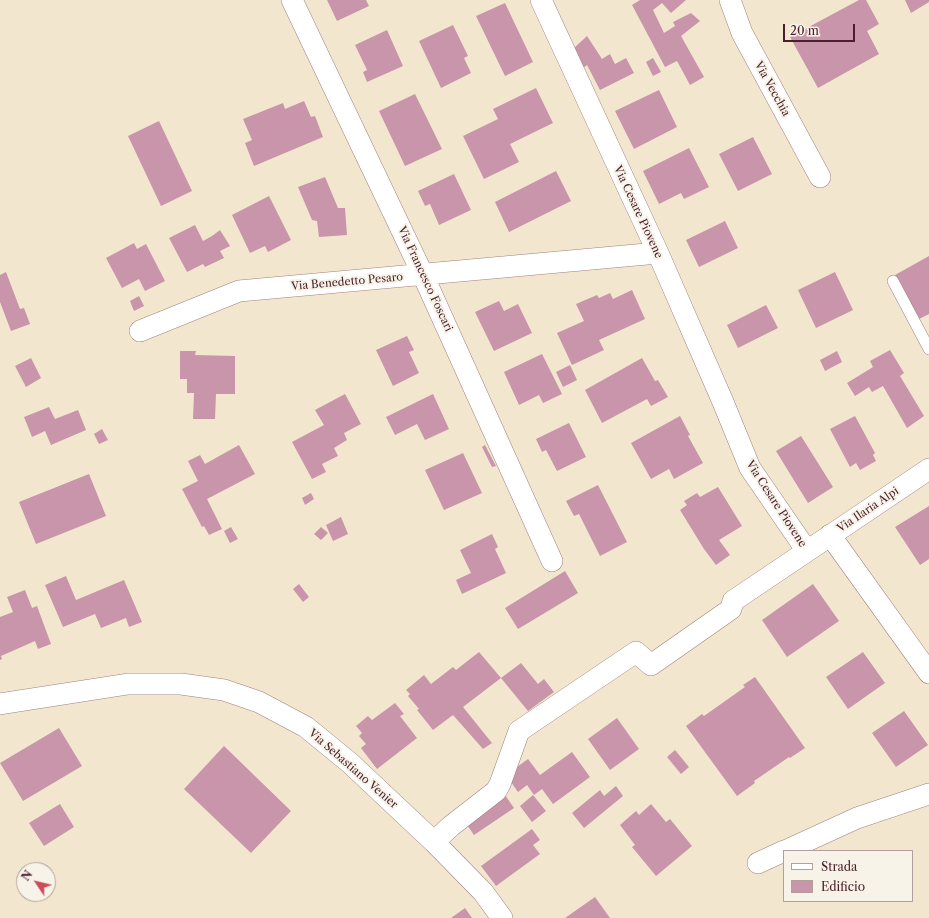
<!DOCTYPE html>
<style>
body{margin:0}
#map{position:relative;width:929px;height:918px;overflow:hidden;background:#f3e6cf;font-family:"Libre Caslon Text",serif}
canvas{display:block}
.legend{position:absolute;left:783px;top:850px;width:130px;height:52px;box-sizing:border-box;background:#f7f3e8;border:1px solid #b29e9c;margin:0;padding:5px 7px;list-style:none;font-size:12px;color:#4a1f2b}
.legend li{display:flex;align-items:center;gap:8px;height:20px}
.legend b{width:20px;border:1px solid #b29e9c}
.north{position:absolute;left:16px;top:862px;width:40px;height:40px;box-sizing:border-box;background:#f7f3e8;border:1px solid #b29e9c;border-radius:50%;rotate:305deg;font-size:11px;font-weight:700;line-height:16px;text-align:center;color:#4a1f2b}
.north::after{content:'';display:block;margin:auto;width:14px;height:18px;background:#d1495b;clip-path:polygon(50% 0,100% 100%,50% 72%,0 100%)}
.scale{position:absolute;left:783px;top:24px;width:72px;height:18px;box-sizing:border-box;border:2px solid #4a1f2b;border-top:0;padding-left:5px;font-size:12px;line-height:14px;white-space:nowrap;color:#4a1f2b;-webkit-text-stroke:3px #f7f3e8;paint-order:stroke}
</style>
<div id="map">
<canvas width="929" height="918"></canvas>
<ul class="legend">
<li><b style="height:5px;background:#fff"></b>Strada</li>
<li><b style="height:11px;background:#c895ab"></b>Edificio</li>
</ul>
<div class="north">N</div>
<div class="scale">20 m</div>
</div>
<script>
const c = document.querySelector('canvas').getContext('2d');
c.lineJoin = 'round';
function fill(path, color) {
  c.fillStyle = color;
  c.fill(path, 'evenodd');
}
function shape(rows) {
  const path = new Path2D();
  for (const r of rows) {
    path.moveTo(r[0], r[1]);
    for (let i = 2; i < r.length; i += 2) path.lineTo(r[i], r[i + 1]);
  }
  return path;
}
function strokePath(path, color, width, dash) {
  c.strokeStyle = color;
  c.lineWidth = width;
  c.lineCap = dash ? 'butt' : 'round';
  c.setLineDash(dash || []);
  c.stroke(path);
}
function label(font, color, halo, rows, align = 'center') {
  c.font = font + ' "Libre Caslon Text",serif';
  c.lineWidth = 4;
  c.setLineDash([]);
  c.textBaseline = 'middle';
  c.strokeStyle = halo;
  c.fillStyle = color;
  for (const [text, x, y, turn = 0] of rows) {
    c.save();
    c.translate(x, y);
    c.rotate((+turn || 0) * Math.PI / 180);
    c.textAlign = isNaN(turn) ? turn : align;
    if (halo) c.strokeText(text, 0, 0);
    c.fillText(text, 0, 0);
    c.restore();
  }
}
const building = shape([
 [327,0,366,0,369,6,337,21],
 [640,0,686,0,671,13,662,3,653,10,664,33,675,26,673,22,691,13,700,21,681,36,704,77,690,85,677,61,665,67,632,5],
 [859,0,866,0,879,24,867,31,879,54,818,88,790,37],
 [905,0,929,0,929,2,911,13],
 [505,3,533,62,505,76,476,16],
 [453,25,468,56,464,58,471,73,441,88,419,41],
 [387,30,403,66,367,82,363,72,367,70,355,45],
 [587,36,602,59,610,54,615,64,626,58,634,73,600,90,587,65,583,68,574,48],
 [653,58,661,72,653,76,646,62],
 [536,88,553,123,510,144,519,162,484,179,463,136,498,119,493,109],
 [659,90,677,127,634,149,615,111],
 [415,94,442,149,405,166,379,111],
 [304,101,311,117,315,116,323,137,254,166,245,143,252,140,243,119,283,103,285,109],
 [159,121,192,191,161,206,128,136],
 [753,137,772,174,738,191,719,154],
 [689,148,709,187,684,199,681,193,659,204,643,171],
 [556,171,571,201,509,232,495,202],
 [454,174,471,210,439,225,430,204,425,206,418,191],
 [325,177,338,208,345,208,347,235,319,237,317,221,312,220,298,187],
 [269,196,291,240,268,252,265,246,250,253,232,215],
 [725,221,738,248,699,267,686,240],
 [195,225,203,241,212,236,220,230,230,246,220,251,224,258,205,267,203,264,187,272,169,238],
 [134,243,137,249,146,244,165,281,145,291,139,279,122,288,106,258],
 [929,256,929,314,919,319,895,275],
 [6,272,20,309,24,308,30,324,11,331,0,302,0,275],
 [835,272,853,310,816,328,798,290],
 [632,290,645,319,599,340,604,350,572,365,557,333,584,321,576,304,597,295,599,298,610,293,613,299],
 [139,296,144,306,134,311,130,301],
 [499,301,504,311,518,304,532,333,494,351,475,312],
 [766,305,778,328,738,348,727,325],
 [407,336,414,350,409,352,419,373,393,386,376,350],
 [890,350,904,373,900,376,924,416,907,428,883,386,872,392,869,387,855,396,847,383,873,367,870,361],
 [180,351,196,351,195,355,235,356,235,394,216,394,215,419,193,419,194,393,187,393,187,379,180,379],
 [837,351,842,362,825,371,820,360],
 [542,354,562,394,543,403,539,395,519,405,504,372],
 [31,358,41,378,26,387,15,366],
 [642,358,655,381,658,380,668,397,651,406,647,399,602,423,585,390],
 [570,365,577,380,563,387,556,372],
 [345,394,361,424,344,433,347,440,334,448,338,456,322,464,326,472,312,479,292,442,324,425,315,410],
 [433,394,449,429,425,440,417,424,395,435,386,417],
 [49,407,55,419,78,410,86,430,51,445,45,431,32,437,24,417],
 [680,416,690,435,688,436,703,463,674,479,669,469,651,479,631,443],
 [855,416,875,453,873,455,876,461,860,470,856,463,850,467,830,429],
 [569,423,586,457,557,471,546,450,542,452,536,439],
 [102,429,108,440,99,444,94,434],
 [801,436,833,487,808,503,776,451],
 [239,445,255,474,207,499,222,529,209,535,204,526,202,527,182,489,198,481,188,461,200,455,205,464],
 [485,445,496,466,492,467,482,447],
 [463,453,482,493,444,510,425,470],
 [89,474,106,516,36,544,19,502],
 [598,485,627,542,600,556,579,514,574,516,566,501],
 [718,487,742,526,719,540,730,555,716,565,704,549,680,510,687,505,684,501,697,493,700,497],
 [311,493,314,499,305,505,302,498],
 [929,506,929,559,920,565,895,527],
 [341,517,348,534,333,541,326,525],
 [231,527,238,539,230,543,224,531],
 [321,527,328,533,321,540,314,534],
 [492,534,498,547,495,549,506,573,462,594,456,580,471,573,460,550],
 [565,571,578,593,518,629,505,608],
 [66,576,76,600,124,580,142,622,129,627,126,618,101,628,95,614,63,627,45,585],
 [299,584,309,597,303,602,293,589],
 [813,584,839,621,787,657,762,620],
 [25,590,32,608,37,606,51,644,38,649,35,641,1,656,2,659,0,660,0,617,13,612,7,597],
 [479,652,501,678,463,707,492,743,483,749,453,715,433,730,417,710,419,709,408,696,410,694,406,690,424,675,431,684,453,667,456,670],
 [863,652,885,683,848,709,826,677],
 [521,663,538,684,544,679,554,692,528,711,501,678],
 [755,677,805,748,790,758,789,757,754,781,755,783,737,796,686,726,702,714,704,716,745,687,743,685],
 [395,703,404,714,400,716,417,738,377,769,361,748,366,744,359,736,362,733,356,726,368,716,372,720],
 [904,711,928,745,896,767,872,733],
 [617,718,639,749,610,770,588,739],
 [59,728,82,766,23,801,0,763],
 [224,746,291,811,251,853,184,789],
 [675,750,689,767,681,774,667,757],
 [572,752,590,777,553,804,542,789,534,795,527,785,518,792,506,775,528,759,540,775],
 [616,786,623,796,584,828,572,813,600,790,604,796],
 [505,795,514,808,474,835,465,822],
 [533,795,546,811,532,822,520,806],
 [60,804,74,827,44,846,29,823],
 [651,804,666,822,670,819,692,846,656,876,632,847,635,845,620,825,636,811,639,815],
 [532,829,540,840,533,845,540,854,496,886,481,866],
 [595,897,610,918,565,918],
 [465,908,472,918,451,918]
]);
const service = shape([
 [893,281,929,349]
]);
const minor = shape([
 [292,0,423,275,552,561],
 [541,0,658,253,723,402,750,468,807,551],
 [730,0,742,33,820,177],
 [140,331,239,291,658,253],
 [830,535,929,673],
 [0,704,128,684,181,684,224,690,259,702,306,727,350,763,434,842,483,892,502,918],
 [434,842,451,826,496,791,500,784,519,731,636,652,651,665,731,609,733,601,929,469],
 [785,851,857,818,929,794],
 [758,863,784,851]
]);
const streetNames = [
 ["Via Vecchia",772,89,61],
 ["Via Cesare Piovene",638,212,65],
 ["Via Francesco Foscari",425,279,65],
 ["Via Benedetto Pesaro",347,282,-5],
 ["Via Cesare Piovene",776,504,57],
 ["Via Ilaria Alpi",868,510,-34],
 ["Via Sebastiano Venier",353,769,41]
];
fill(building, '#c895ab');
strokePath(service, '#9e827d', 12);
strokePath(minor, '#9e827d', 22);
strokePath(service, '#fff', 11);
strokePath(minor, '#fff', 21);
label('11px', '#4a1f2b', '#f7f3e8', streetNames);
</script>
